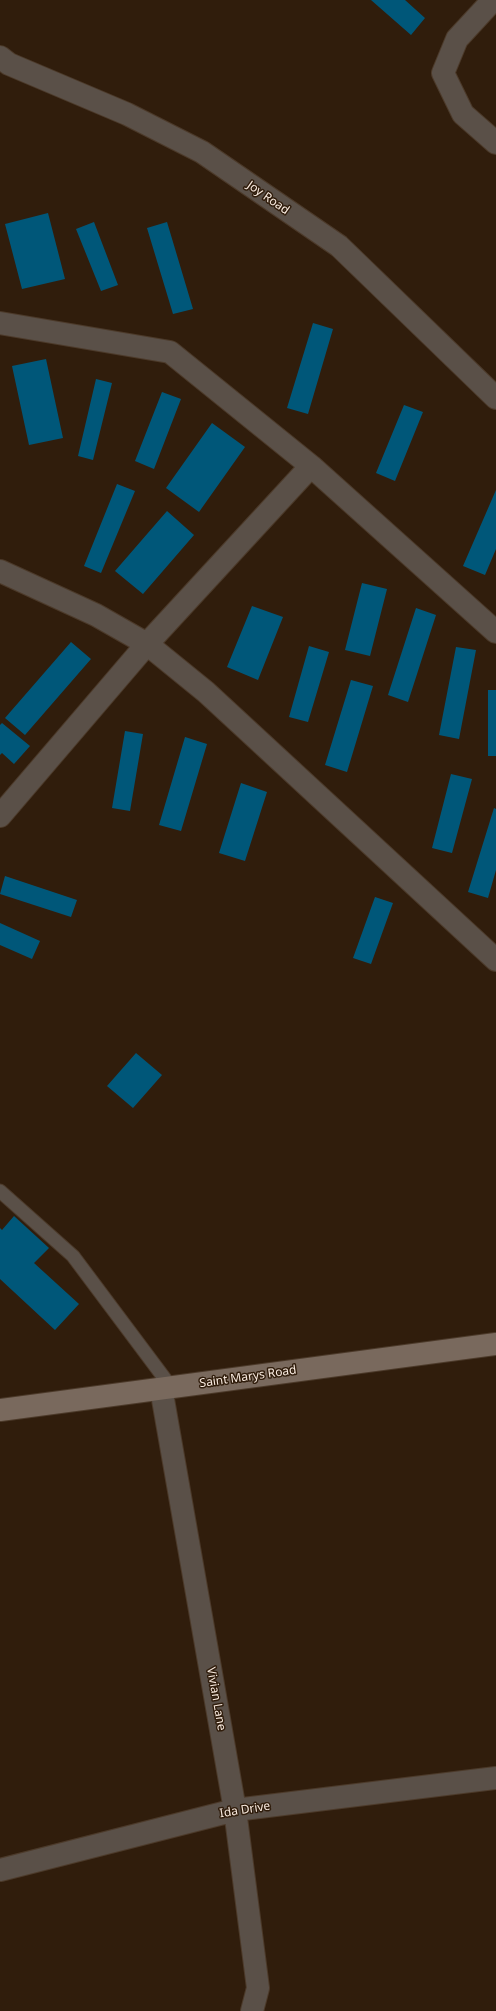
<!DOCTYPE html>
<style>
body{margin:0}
canvas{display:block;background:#301d0c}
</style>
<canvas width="496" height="2011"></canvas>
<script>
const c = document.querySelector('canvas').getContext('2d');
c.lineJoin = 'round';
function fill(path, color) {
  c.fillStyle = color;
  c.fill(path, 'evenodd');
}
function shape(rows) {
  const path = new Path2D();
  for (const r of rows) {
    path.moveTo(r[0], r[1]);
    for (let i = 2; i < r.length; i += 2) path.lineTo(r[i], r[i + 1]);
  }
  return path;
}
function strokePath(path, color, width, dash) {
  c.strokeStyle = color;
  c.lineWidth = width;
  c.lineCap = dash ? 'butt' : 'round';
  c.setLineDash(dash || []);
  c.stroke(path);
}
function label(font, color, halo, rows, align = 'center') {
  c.font = font + ' "Noto Sans",sans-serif';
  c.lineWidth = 3;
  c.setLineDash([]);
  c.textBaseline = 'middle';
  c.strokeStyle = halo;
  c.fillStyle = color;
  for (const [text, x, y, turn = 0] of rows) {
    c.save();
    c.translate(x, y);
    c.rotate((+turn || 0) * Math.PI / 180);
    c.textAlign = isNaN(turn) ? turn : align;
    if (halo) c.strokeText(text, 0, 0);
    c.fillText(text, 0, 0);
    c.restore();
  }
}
const building = shape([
 [371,0,405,0,425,18,411,35],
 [48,213,65,279,22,289,5,224],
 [94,222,118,285,101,291,76,229],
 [167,222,193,309,173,314,147,228],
 [313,323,333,329,308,414,287,408],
 [46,359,63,438,29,445,12,366],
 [96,379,112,383,93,460,78,456],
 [162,392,181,399,154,469,135,461],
 [404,405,423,412,395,481,376,473],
 [212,423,245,447,199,512,166,488],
 [117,484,135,491,101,573,84,566],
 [496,490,496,549,485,575,463,566],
 [167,511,194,535,143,594,115,571],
 [362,583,387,589,370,656,345,650],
 [252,606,283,617,258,680,227,667],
 [416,608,436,615,408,702,388,695],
 [71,642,91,659,25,735,5,718],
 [309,646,329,652,308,722,289,717],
 [456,647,476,650,459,739,439,735],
 [351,680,373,686,347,772,325,765],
 [488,690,496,690,496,756,488,756],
 [2,723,30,746,14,764,2,753,0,755,0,725],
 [125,731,143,734,130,811,112,808],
 [185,737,207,744,181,831,159,825],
 [451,774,472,779,452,853,432,848],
 [241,783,267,792,245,861,219,853],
 [494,808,496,809,496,870,488,898,468,892],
 [5,876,77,900,71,917,0,894],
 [375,897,393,903,371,964,353,958],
 [0,923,40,941,32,959,0,945],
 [136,1053,162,1075,133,1108,107,1086],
 [14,1216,49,1248,34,1263,79,1304,55,1330,0,1279,0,1228,2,1230]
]);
const lane = shape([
 [0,1191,73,1256,171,1387]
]);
const street = shape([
 [493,0,457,39,443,73,463,114,496,143],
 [0,57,9,64,127,114,202,152,339,246,496,398],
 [0,323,170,352,311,466,496,632],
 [0,571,96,615,147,644,206,692,496,960],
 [0,816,147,644,311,466],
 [161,1388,235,1810,258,1988,252,2011],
 [0,1870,235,1810,496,1778]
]);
const secondary = shape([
 [0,1410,496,1344]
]);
const streetNames = [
 ["Joy Road",268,198,35],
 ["Saint Marys Road",248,1377,-8],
 ["Vivian Lane",216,1699,80],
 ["Ida Drive",245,1810,-9]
];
fill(building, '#005779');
strokePath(lane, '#4c3a2a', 15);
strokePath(street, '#4c3a2a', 24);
strokePath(secondary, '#4c3a2a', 24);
strokePath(lane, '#5a5048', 13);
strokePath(street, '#5a5048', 22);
strokePath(secondary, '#79695d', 22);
label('12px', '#f9ebe0', '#301d0c', streetNames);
</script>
